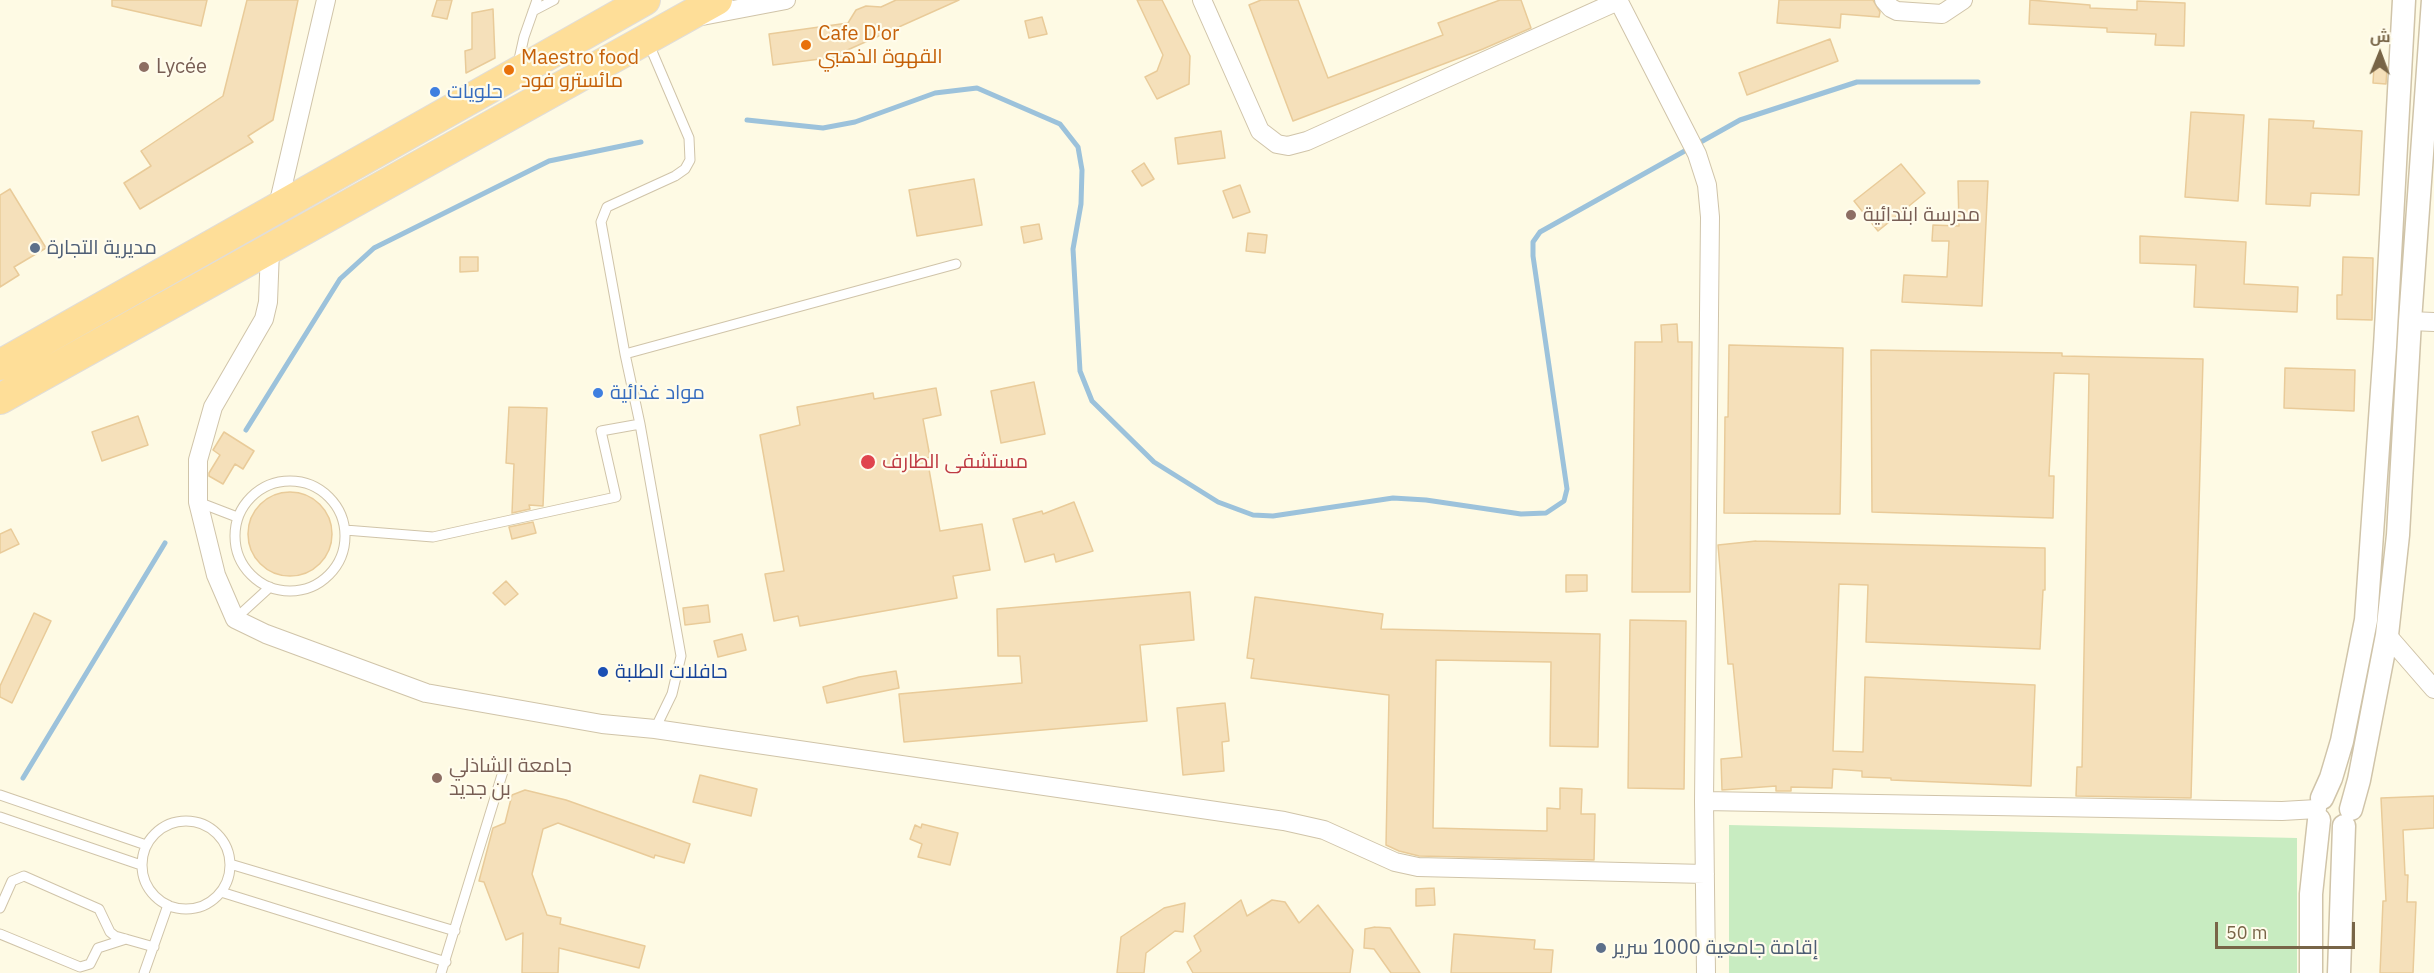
<!DOCTYPE html>
<meta charset="utf-8">
<style>
body{margin:0}
#map{position:relative;width:2434px;height:973px;overflow:hidden;background:#fefae4;font-family:"IBM Plex Sans",Cairo,sans-serif}
canvas{display:block}
.north{position:absolute;left:2350px;top:24px;width:60px;height:60px;-webkit-text-stroke:4px #fffcec;paint-order:stroke;rotate:1deg;font-size:16px;font-weight:700;line-height:24px;text-align:center;color:#786547}
.north::after{content:'';display:block;margin:auto;width:21px;height:27px;background:#786547;clip-path:polygon(50% 0,100% 100%,50% 72%,0 100%)}
.scale{position:absolute;left:2215px;top:922px;width:140px;height:27px;box-sizing:border-box;border:3px solid #786547;border-top:0;padding-left:8px;font-size:18px;line-height:21px;white-space:nowrap;color:#786547;-webkit-text-stroke:4px #fffcec;paint-order:stroke}
</style>
<div id="map">
<canvas width="2434" height="973"></canvas>
<div class="north">ش</div>
<div class="scale">50 m</div>
</div>
<script>
const c = document.querySelector('canvas').getContext('2d');
c.lineJoin = 'round';
function fill(path, color) {
  c.fillStyle = color;
  c.fill(path, 'evenodd');
}
function shape(rows) {
  const path = new Path2D();
  for (const r of rows) {
    if (r.length === 3) {
      path.moveTo(r[0] + r[2], r[1]);
      path.arc(r[0], r[1], r[2], 0, 2 * Math.PI);
      continue;
    }
    path.moveTo(r[0], r[1]);
    for (let i = 2; i < r.length; i += 2) path.lineTo(r[i], r[i + 1]);
  }
  return path;
}
function strokePath(path, color, width, dash) {
  c.strokeStyle = color;
  c.lineWidth = width;
  c.lineCap = dash ? 'butt' : 'round';
  c.setLineDash(dash || []);
  c.stroke(path);
}
function label(font, color, halo, rows, align = 'center') {
  c.font = font + ' "IBM Plex Sans",Cairo,sans-serif';
  c.lineWidth = 4.5;
  c.setLineDash([]);
  c.textBaseline = 'middle';
  c.strokeStyle = halo;
  c.fillStyle = color;
  for (const [text, x, y, turn = 0] of rows) {
    c.save();
    c.translate(x, y);
    c.rotate((+turn || 0) * Math.PI / 180);
    c.textAlign = isNaN(turn) ? turn : align;
    if (halo) c.strokeText(text, 0, 0);
    c.fillText(text, 0, 0);
    c.restore();
  }
}
const green = shape([
 [1729,825,2297,838,2297,973,1729,973]
]);
const stream = shape([
 [747,120,823,128,855,122,935,93,977,88,1060,124,1078,147,1082,170,1081,204,1073,249,1080,371,1092,401,1154,462,1218,502,1253,515,1273,516,1393,498,1426,500,1521,514,1546,513,1564,501,1567,489,1533,256,1533,242,1540,232,1740,120,1857,82,1978,82],
 [246,430,340,279,374,248,549,161,641,142],
 [23,778,165,543]
]);
const building = shape([
 [112,0,207,0,201,26,112,6,112,0],
 [247,0,298,0,273,120,248,136,253,142,140,209,124,183,151,166,141,151,223,96,247,0],
 [437,0,452,0,447,19,432,16,437,0],
 [896,0,959,0,843,52,844,56,773,65,769,34,848,23,856,10,866,6,881,7,896,0],
 [1137,0,1162,0,1190,56,1189,84,1157,99,1145,77,1157,71,1163,55,1137,0],
 [1261,0,1298,0,1328,78,1443,35,1438,23,1500,0,1521,0,1531,28,1483,49,1293,121,1249,5,1261,0],
 [1779,0,1873,0,1880,12,1879,17,1841,14,1840,28,1777,23,1779,0],
 [2030,0,2090,5,2090,8,2137,10,2137,1,2185,3,2184,46,2155,45,2156,34,2107,32,2107,28,2029,24,2030,0],
 [493,9,495,58,466,73,465,51,472,49,472,13,493,9],
 [1042,17,1047,34,1029,38,1025,21,1042,17],
 [1830,39,1838,61,1747,95,1739,73,1830,39],
 [2374,66,2387,67,2386,84,2373,83,2374,66],
 [2191,112,2244,115,2238,201,2185,197,2191,112],
 [2269,119,2314,121,2313,128,2362,131,2359,195,2311,193,2310,206,2266,204,2269,119],
 [1221,131,1225,158,1178,164,1175,138,1221,131],
 [1144,163,1154,179,1142,186,1132,171,1144,163],
 [1901,164,1925,193,1878,231,1854,201,1901,164],
 [974,179,982,225,917,236,909,190,974,179],
 [1958,181,1988,181,1982,306,1902,302,1904,275,1947,277,1949,241,1932,241,1933,225,1959,226,1958,181],
 [1240,185,1250,212,1233,218,1223,191,1240,185],
 [10,189,46,248,14,267,19,275,0,287,0,195,10,189],
 [1039,224,1042,239,1024,243,1021,227,1039,224],
 [1248,233,1267,235,1265,253,1246,251,1248,233],
 [2140,236,2246,242,2244,284,2298,287,2297,312,2194,307,2196,265,2140,263,2140,236],
 [460,257,478,257,478,271,460,272,460,257],
 [2343,257,2373,258,2372,320,2337,319,2337,295,2342,295,2343,257],
 [1677,324,1678,342,1692,342,1690,592,1632,592,1635,342,1662,342,1661,325,1677,324],
 [1729,345,1843,348,1840,514,1724,513,1725,417,1728,417,1729,345],
 [1871,350,2062,353,2062,356,2203,359,2191,798,2076,796,2077,767,2082,767,2089,374,2054,373,2049,476,2054,476,2053,518,1872,512,1871,350],
 [2285,368,2355,370,2354,411,2284,408,2285,368],
 [1034,382,1045,434,1001,443,991,391,1034,382],
 [936,388,941,415,923,419,930,457,927,458,940,531,982,524,990,570,953,576,957,598,800,626,798,616,774,621,765,574,784,571,760,435,800,425,797,407,873,393,874,399,936,388],
 [509,407,547,408,543,506,529,505,530,509,512,513,514,464,506,463,509,407],
 [138,416,148,445,102,461,92,432,138,416],
 [224,432,254,451,243,469,235,464,223,484,209,476,209,473,220,455,213,450,224,432],
 [290,534,42],
 [1074,502,1093,551,1056,562,1054,554,1025,562,1013,519,1042,511,1043,514,1074,502],
 [533,522,536,533,512,539,509,527,533,522],
 [11,529,19,544,0,553,0,534,11,529],
 [1756,541,2045,548,2045,590,2043,590,2040,649,1866,642,1868,585,1839,584,1833,751,1863,752,1865,677,2035,685,2031,786,1891,780,1891,778,1862,777,1862,771,1833,769,1832,788,1791,787,1791,791,1776,791,1776,786,1722,790,1721,759,1742,757,1733,664,1728,664,1718,545,1756,541],
 [1566,575,1587,575,1587,591,1566,592,1566,575],
 [506,581,518,594,505,605,493,593,506,581],
 [1190,592,1194,640,1140,645,1147,721,904,742,899,694,1022,683,1020,656,998,656,997,609,1190,592],
 [1255,597,1383,614,1381,629,1600,634,1598,747,1550,746,1551,662,1436,660,1433,828,1547,831,1547,808,1560,809,1560,788,1582,789,1581,814,1595,814,1594,860,1419,856,1399,851,1386,845,1389,695,1251,678,1254,659,1247,658,1255,597],
 [708,605,710,622,685,625,683,608,708,605],
 [34,613,51,621,12,703,0,697,0,686,34,613],
 [1630,620,1686,621,1684,789,1628,788,1630,620],
 [742,634,746,650,718,657,714,641,742,634],
 [896,671,899,688,827,703,823,687,859,677,896,671],
 [1225,703,1229,741,1222,742,1224,771,1183,775,1177,708,1225,703],
 [700,775,757,789,751,816,693,802,700,775],
 [525,790,566,800,690,844,684,863,655,855,654,858,558,823,543,829,532,874,547,915,561,918,560,924,645,946,639,968,559,948,558,973,522,973,523,933,506,940,484,882,479,881,493,828,505,823,512,795,525,790],
 [2434,796,2434,828,2403,830,2405,875,2408,875,2407,902,2416,902,2413,973,2380,973,2383,901,2386,901,2381,798,2434,796],
 [922,824,958,833,950,865,918,857,922,844,910,839,915,825,921,828,922,824],
 [1434,888,1435,905,1416,906,1416,889,1434,888],
 [1241,900,1247,916,1272,900,1285,902,1299,923,1318,905,1353,950,1350,973,1193,973,1187,962,1201,951,1194,936,1241,900],
 [1185,903,1183,932,1175,931,1146,953,1144,973,1117,973,1121,937,1164,908,1185,903],
 [1375,927,1390,928,1420,973,1391,973,1374,949,1364,948,1365,929,1375,927],
 [1454,934,1535,940,1534,949,1553,950,1551,973,1451,973,1454,934]
]);
const service = shape([
 [533,11,554,0],
 [648,42,689,138,690,160,685,169,675,176,607,207,601,222,625,354,640,424,681,656,672,694,655,729],
 [518,64,524,37,537,0],
 [625,354,956,264],
 [290,536,55],
 [198,502,237,517],
 [345,530,433,537,616,497,601,431,640,424],
 [235,619,270,587],
 [0,795,146,845],
 [0,817,141,865],
 [186,865,44],
 [230,864,455,931],
 [221,892,446,962],
 [0,908,12,881,24,876,99,909,110,932,115,936,154,947],
 [0,934,80,967,90,964,98,948,126,939],
 [144,973,168,905],
 [441,973,505,765]
]);
const minor = shape([
 [1202,0,1260,131,1277,144,1288,146,1307,141,1618,1],
 [1618,0,1697,154,1707,185,1710,217,1704,801,2282,811,2317,809],
 [1884,0,1891,8,1897,11,1942,14,1963,0],
 [702,16,786,0],
 [277,210,326,0],
 [270,250,268,302,264,319,213,407,198,460,198,502,216,575,235,619,266,634,426,693,602,724,655,729,1284,821,1324,830,1395,862,1418,867,1705,874],
 [2410,321,2434,322],
 [2387,635,2434,689],
 [1704,801,1706,973]
]);
const tertiary = shape([
 [2322,798,2331,778,2342,741,2366,620,2385,347,2404,0],
 [2351,809,2359,780,2387,635,2398,535,2410,321,2433,0],
 [2311,973,2311,894,2319,820],
 [2339,973,2344,826]
]);
const trunk = shape([
 [0,365,645,0],
 [0,399,717,0]
]);
const markers = [
 [806,45,6,"#e8710a"],
 [144,67,6,"#8d6e63"],
 [509,70,6,"#e8710a"],
 [435,92,6,"#3f7fe0"],
 [1851,215,6,"#8d6e63"],
 [35,248,6,"#5c6f8a"],
 [598,393,6,"#3f7fe0"],
 [868,462,8,"#e0444e"],
 [603,672,6,"#1a4fb4"],
 [437,778,6,"#8d6e63"],
 [1601,948,6,"#5c6f8a"]
];
const foodNames = [
 ["Cafe D'or",818,34],
 ["القهوة الذهبي",818,57],
 ["Maestro food",521,58],
 ["مائسترو فود",521,81]
];
const educationNames = [
 ["Lycée",156,67],
 ["مدرسة ابتدائية",1863,215],
 ["جامعة الشاذلي",449,766],
 ["بن جديد",449,789]
];
const shopNames = [
 ["حلويات",447,92],
 ["مواد غذائية",610,393]
];
const serviceNames = [
 ["مديرية التجارة",47,248],
 ["إقامة جامعية 1000 سرير",1613,948]
];
const healthNames = [
 ["مستشفى الطارف",882,462]
];
const transitNames = [
 ["حافلات الطلبة",615,672]
];
fill(green, '#c8ecc1');
strokePath(stream, '#9cc2db', 5);
fill(building, '#f5e0ba');
strokePath(building, '#e9cb99', 1.5);
strokePath(service, '#d0c4a9', 11);
strokePath(minor, '#d0c4a9', 20);
strokePath(tertiary, '#d0c4a9', 25);
strokePath(trunk, '#e1ddd7', 32);
strokePath(service, '#fff', 9);
strokePath(minor, '#fff', 18);
strokePath(tertiary, '#fff', 22);
strokePath(trunk, '#fede98', 30);
for (const [x, y, r, color] of markers) {
  const dot = new Path2D();
  dot.arc(x, y, r, 0, 2 * Math.PI);
  c.fillStyle = color;
  c.fill(dot);
  strokePath(dot, '#fffcec', 2);
}
label('20px', '#c56008', '#fffcec', foodNames, 'left');
label('20px', '#785e54', '#fffcec', educationNames, 'left');
label('20px', '#366cbe', '#fffcec', shopNames, 'left');
label('20px', '#4e5e75', '#fffcec', serviceNames, 'left');
label('20px', '#be3a42', '#fffcec', healthNames, 'left');
label('20px', '#164399', '#fffcec', transitNames, 'left');
</script>
